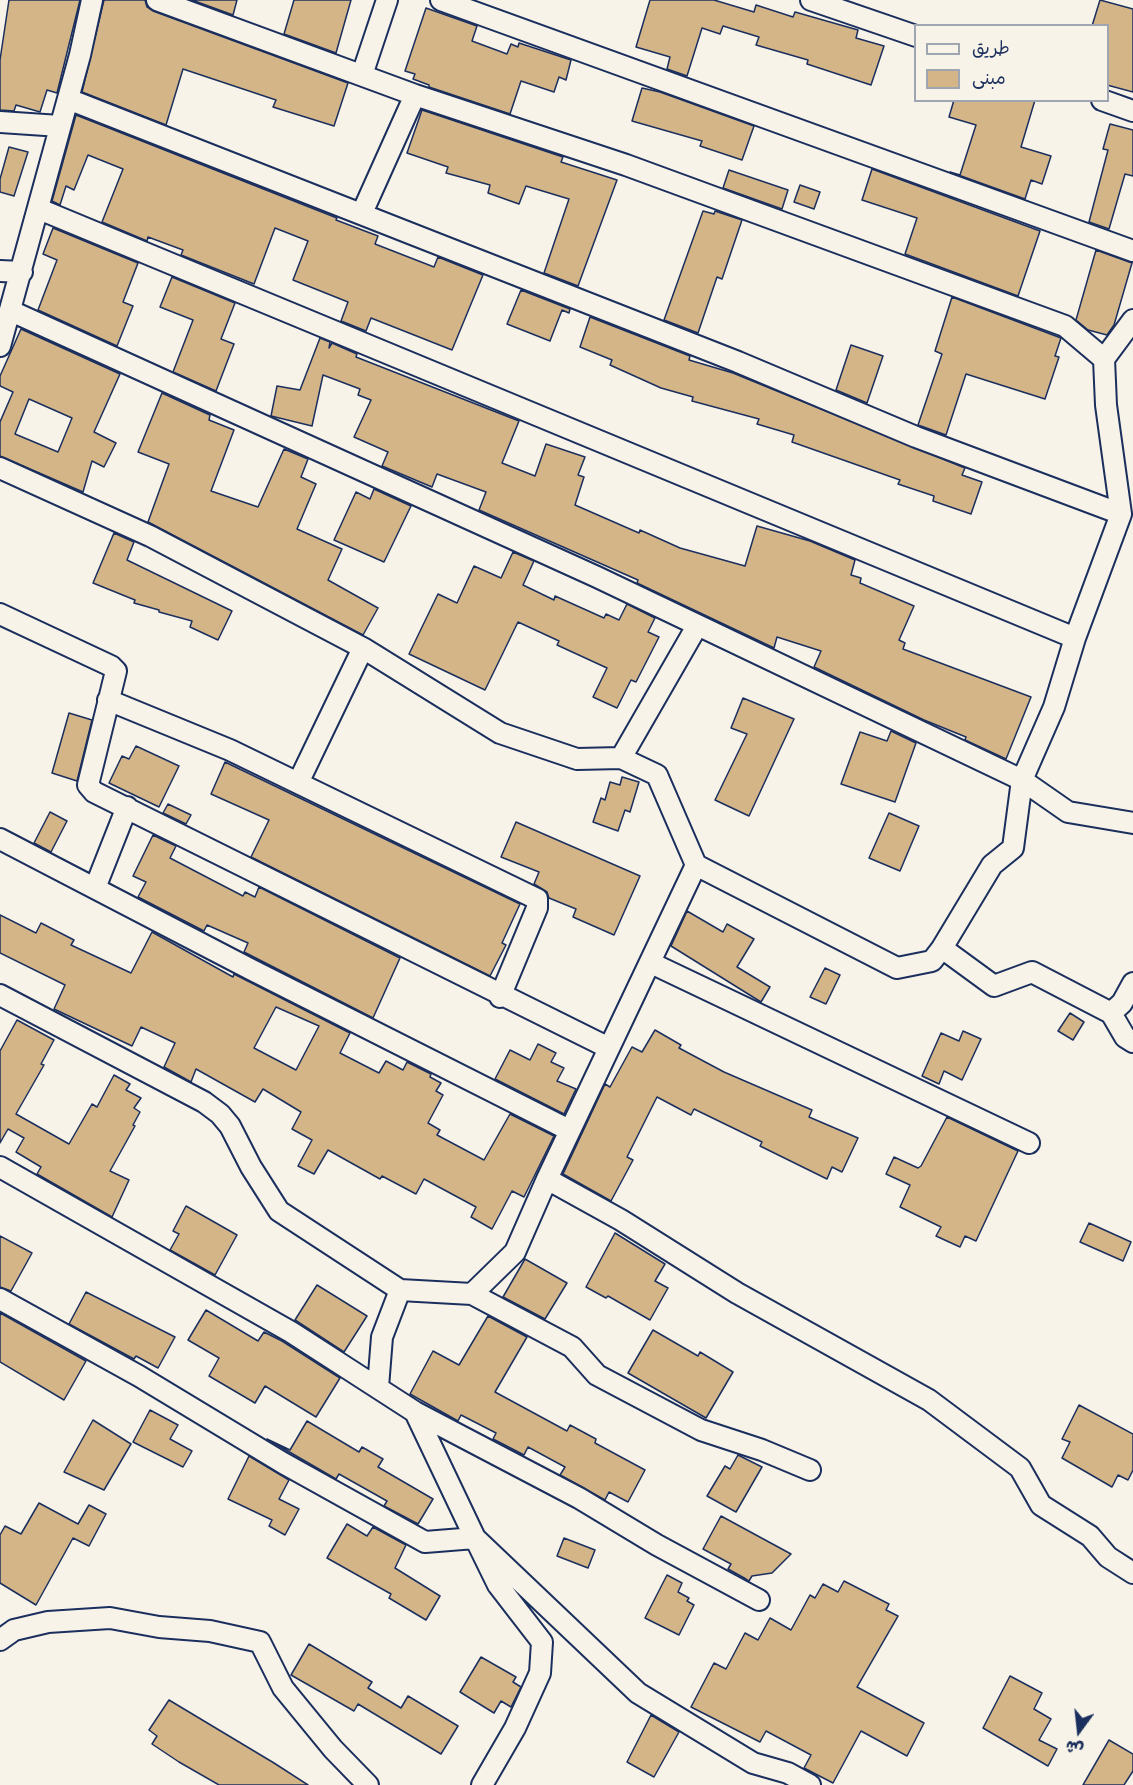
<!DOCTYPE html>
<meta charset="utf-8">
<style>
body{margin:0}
#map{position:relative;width:1133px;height:1785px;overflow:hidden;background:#f7f3e8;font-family:Mali,"Playpen Sans Arabic",sans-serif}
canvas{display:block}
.legend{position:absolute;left:914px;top:24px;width:195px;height:78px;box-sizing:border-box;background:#f7f3e8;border:2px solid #9fa5b1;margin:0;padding:8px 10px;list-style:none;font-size:18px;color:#1b2f5e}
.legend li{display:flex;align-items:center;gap:12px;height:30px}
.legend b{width:30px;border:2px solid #9fa5b1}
.north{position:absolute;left:1049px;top:1701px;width:60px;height:60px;-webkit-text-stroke:4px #f7f3e8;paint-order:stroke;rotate:195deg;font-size:16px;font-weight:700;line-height:24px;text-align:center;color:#1b2f5e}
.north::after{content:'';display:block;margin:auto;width:21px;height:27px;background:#1b2f5e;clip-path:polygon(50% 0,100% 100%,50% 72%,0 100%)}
</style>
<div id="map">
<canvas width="1133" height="1785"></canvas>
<ul class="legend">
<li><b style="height:8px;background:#f7f3e8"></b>طريق</li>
<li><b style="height:16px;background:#d4b588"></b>مبنى</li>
</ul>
<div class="north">ش</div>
</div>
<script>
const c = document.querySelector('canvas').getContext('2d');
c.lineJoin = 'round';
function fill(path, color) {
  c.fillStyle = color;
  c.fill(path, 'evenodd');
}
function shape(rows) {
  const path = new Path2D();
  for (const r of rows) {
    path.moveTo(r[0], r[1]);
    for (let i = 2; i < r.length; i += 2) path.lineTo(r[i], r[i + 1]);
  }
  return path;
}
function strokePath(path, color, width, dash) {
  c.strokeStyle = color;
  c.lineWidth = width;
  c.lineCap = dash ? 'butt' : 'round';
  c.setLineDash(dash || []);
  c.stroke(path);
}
const building = shape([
 [9,0,80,0,57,93,47,90,40,112,16,105,14,111,0,110,0,60,9,0],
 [104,0,145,0,147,7,153,11,348,83,334,126,273,107,276,100,183,69,166,125,82,92,104,0],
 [192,0,237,0,233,15,192,0],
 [294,0,351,0,336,53,284,34,294,0],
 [650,0,714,0,754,12,756,5,793,17,795,12,858,30,856,38,884,46,871,85,807,64,808,60,756,45,759,37,723,26,720,34,702,28,687,76,667,69,670,57,636,47,650,0],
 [1100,0,1133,9,1133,92,1107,85,1107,26,1092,26,1100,0],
 [426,8,477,26,472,41,507,54,511,44,518,47,519,43,571,60,566,80,559,77,554,92,521,81,510,114,429,87,429,85,413,79,415,74,405,71,426,8],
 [642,88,660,92,754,126,742,160,700,146,702,141,632,121,642,88],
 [954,100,1035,100,1021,147,1051,156,1042,184,1031,180,1025,199,950,172,960,175,976,125,949,117,954,100],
 [422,110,563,157,561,162,617,180,578,286,544,273,569,199,526,186,519,204,488,193,490,185,446,173,448,167,407,153,422,110],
 [76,115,337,218,336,220,378,236,375,244,434,267,438,257,483,275,452,350,371,318,366,331,341,321,348,302,293,280,308,241,275,228,254,284,181,255,183,250,148,237,147,241,102,222,123,169,88,155,74,190,66,186,60,205,52,201,76,115],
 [1110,124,1133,130,1133,176,1125,174,1109,229,1089,222,1108,150,1103,149,1110,124],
 [9,147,28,152,14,196,0,192,0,179,9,147],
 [872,169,1040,231,1018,296,905,254,917,218,862,200,872,169],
 [729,170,788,190,782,209,723,188,729,170],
 [800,185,820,192,814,209,794,202,800,185],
 [703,211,714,214,715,211,742,220,722,279,717,277,698,333,664,320,703,211],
 [53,228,138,263,123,302,133,306,117,346,38,310,57,260,43,254,53,228],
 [1096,250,1132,263,1114,325,1107,335,1088,330,1076,320,1096,250],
 [172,277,235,303,221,339,234,344,216,391,173,372,193,320,160,307,172,277],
 [521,290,570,309,569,313,562,310,550,341,507,324,521,290],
 [952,297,1061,338,1055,356,1059,357,1045,399,966,374,946,435,918,425,942,354,935,351,952,297],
 [590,317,690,356,689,360,733,373,965,468,962,475,982,482,971,514,933,501,934,496,898,484,900,480,792,442,794,435,757,424,759,419,692,401,693,397,661,388,610,365,612,360,580,347,590,317],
 [21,329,120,374,94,432,116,443,104,467,92,461,83,492,0,456,0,422,13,392,0,386,0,376,21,329],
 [29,399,72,418,58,452,15,434,29,399],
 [320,338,330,342,329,348,332,343,357,354,356,357,519,421,502,463,535,476,546,444,585,457,578,475,584,477,575,505,639,533,640,530,680,548,745,566,757,526,810,541,855,560,851,575,861,578,860,583,914,606,899,640,905,643,903,649,1031,697,1006,759,965,740,966,737,924,720,814,667,821,651,777,637,774,648,637,583,638,580,479,510,486,492,437,474,432,487,382,466,388,452,354,437,371,400,358,395,360,389,323,375,312,426,271,416,277,386,300,390,320,338],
 [851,345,883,356,867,403,836,390,851,345],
 [162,393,210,415,209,420,234,430,211,491,258,507,284,449,308,459,301,477,316,484,297,529,342,549,328,580,378,608,363,635,148,522,169,464,138,452,162,393],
 [374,489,411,506,384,562,334,540,356,492,370,499,374,489],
 [114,533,134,542,127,560,232,611,218,640,190,627,192,621,159,612,159,610,134,603,135,600,93,583,114,533],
 [513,552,534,561,523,585,554,600,555,596,604,618,606,614,619,620,627,604,655,618,648,632,659,637,636,682,631,680,617,708,593,697,607,668,557,645,559,641,518,622,485,690,409,654,438,594,457,603,474,566,501,578,513,552],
 [743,698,794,719,749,816,715,800,747,734,731,728,743,698],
 [69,713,92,720,77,781,52,773,69,713],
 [891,731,916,743,895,802,841,784,860,732,887,741,891,731],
 [136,746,179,766,159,807,109,783,122,756,129,759,136,746],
 [225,762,520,904,502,943,506,945,490,976,251,857,269,820,211,794,225,762],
 [622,777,639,782,630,812,625,810,618,831,593,822,601,798,605,800,610,782,620,785,622,777],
 [168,804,191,815,186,824,163,813,168,804],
 [50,812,67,821,51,852,34,843,50,812],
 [889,813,919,826,900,871,869,858,889,813],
 [516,822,640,876,614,935,573,917,576,909,549,898,547,892,534,884,539,872,501,857,516,822],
 [153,835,176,846,170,858,214,881,243,896,245,892,255,897,259,887,400,958,373,1018,244,952,248,943,207,925,204,931,138,897,146,882,133,876,153,835],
 [687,911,723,932,727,924,754,939,737,967,770,987,761,1002,671,946,687,911],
 [0,915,36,933,41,923,74,940,71,945,131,973,152,932,233,977,234,974,350,1033,340,1053,379,1073,386,1061,403,1070,407,1062,431,1074,430,1077,441,1083,436,1091,443,1095,428,1123,440,1130,437,1135,484,1160,510,1114,554,1136,524,1197,512,1191,492,1229,471,1217,476,1207,424,1179,416,1194,382,1176,380,1179,328,1150,314,1174,298,1166,312,1140,292,1129,301,1112,263,1089,255,1102,196,1069,191,1082,164,1067,175,1043,141,1027,132,1046,54,1009,65,985,0,953,0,915],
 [276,1007,319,1026,296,1070,254,1048,276,1007],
 [825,968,840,975,826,1004,810,997,825,968],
 [1070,1013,1084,1022,1073,1040,1058,1031,1070,1013],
 [17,1020,54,1040,41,1064,44,1065,16,1114,69,1144,92,1104,97,1107,114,1075,130,1084,126,1090,141,1098,134,1108,140,1112,133,1125,135,1126,110,1171,129,1180,112,1217,37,1174,41,1167,16,1152,24,1138,8,1129,0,1143,0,1051,17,1020],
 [655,1030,681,1045,679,1048,724,1072,812,1110,809,1117,858,1138,842,1172,832,1167,827,1179,760,1146,762,1142,694,1109,691,1115,657,1097,627,1157,633,1160,611,1201,563,1174,605,1084,610,1087,632,1047,642,1052,655,1030],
 [963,1031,981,1039,962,1080,944,1071,939,1084,922,1076,941,1033,959,1041,963,1031],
 [538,1044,556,1053,551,1062,564,1068,557,1081,576,1089,564,1114,495,1079,510,1050,530,1060,538,1044],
 [947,1117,1018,1151,976,1241,965,1236,960,1247,936,1236,941,1227,900,1207,910,1185,886,1174,894,1157,918,1168,921,1166,947,1117],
 [186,1206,237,1235,215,1275,170,1250,179,1234,173,1231,186,1206],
 [1089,1223,1131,1242,1123,1261,1080,1242,1089,1223],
 [615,1233,665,1264,655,1281,668,1288,650,1320,608,1296,606,1298,586,1287,615,1233],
 [0,1236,32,1253,11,1291,0,1287,0,1236],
 [525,1259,567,1283,545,1319,503,1297,525,1259],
 [317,1285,367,1316,344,1352,295,1320,317,1285],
 [86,1292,175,1337,158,1368,136,1356,134,1359,69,1324,86,1292],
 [206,1310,258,1341,264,1332,282,1341,340,1378,316,1417,265,1386,255,1403,209,1376,219,1358,188,1340,206,1310],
 [0,1313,86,1361,64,1400,0,1362,0,1313],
 [488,1316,527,1337,495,1392,567,1431,570,1425,596,1439,595,1443,645,1470,628,1502,609,1492,605,1500,560,1475,565,1467,528,1447,524,1455,493,1439,496,1433,461,1415,458,1421,410,1394,433,1351,459,1365,488,1316],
 [653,1330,698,1356,700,1352,733,1372,706,1418,628,1373,653,1330],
 [1079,1405,1133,1434,1133,1470,1128,1480,1118,1475,1112,1487,1062,1458,1070,1442,1062,1439,1079,1405],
 [150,1410,178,1425,170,1439,192,1451,183,1467,133,1442,150,1410],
 [93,1420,131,1444,104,1490,64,1472,93,1420],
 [307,1421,359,1452,362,1447,383,1459,378,1467,433,1499,418,1524,384,1506,387,1501,339,1474,336,1479,267,1439,290,1450,307,1421],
 [738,1455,762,1467,736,1512,707,1496,725,1466,730,1469,738,1455],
 [249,1456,289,1480,279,1499,299,1509,285,1535,269,1526,272,1520,228,1499,249,1456],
 [39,1503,78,1524,89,1505,106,1514,89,1546,73,1538,36,1605,0,1583,0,1535,5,1526,21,1534,39,1503],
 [721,1516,791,1554,772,1573,752,1576,749,1581,746,1579,728,1569,731,1564,703,1549,721,1516],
 [347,1524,367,1536,373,1527,406,1545,395,1568,440,1596,426,1620,389,1598,391,1594,327,1558,347,1524],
 [564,1538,595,1550,588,1568,557,1556,564,1538],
 [667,1575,682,1583,678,1592,689,1598,687,1601,694,1605,679,1635,645,1618,667,1575],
 [844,1581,889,1604,886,1610,898,1616,857,1687,924,1723,907,1756,861,1731,833,1783,804,1768,811,1755,766,1731,760,1742,691,1707,714,1663,726,1669,745,1633,758,1640,770,1618,791,1630,810,1595,815,1598,823,1584,838,1592,844,1581],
 [309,1644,372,1682,368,1688,401,1708,408,1696,458,1726,441,1754,358,1704,354,1711,291,1675,309,1644],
 [481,1657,516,1677,513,1682,521,1687,511,1707,501,1701,494,1713,460,1692,481,1657],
 [1010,1676,1042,1693,1034,1709,1051,1719,1039,1740,1057,1749,1048,1766,983,1728,1010,1676],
 [169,1700,274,1763,308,1785,219,1785,179,1762,152,1744,157,1736,149,1730,169,1700],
 [651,1715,679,1732,654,1777,627,1762,651,1715],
 [1109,1740,1133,1754,1133,1771,1124,1785,1083,1785,1109,1740]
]);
const street = shape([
 [157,0,415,95,626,165,1065,326,1104,359],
 [441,0,1133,251],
 [811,0,916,36],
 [362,75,387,0],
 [68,99,738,362,916,437,1121,514],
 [1102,100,1133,111],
 [0,122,60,126],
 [39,209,1075,638],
 [362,213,415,95],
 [0,271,22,272],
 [11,311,597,577,1022,780,1068,812,1133,823],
 [0,346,80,55,92,0],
 [0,468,150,536,363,648,500,733,577,759,621,758,657,775,696,865,897,968,932,961,942,948,994,986,1032,972,1111,1013,1122,1003,1133,983],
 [0,614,111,666,116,671,88,785,94,792,609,1048],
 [108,700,230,750,537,899,537,908,500,997],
 [621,758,697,626],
 [298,783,363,648],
 [0,839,252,970,569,1130],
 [696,865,547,1179,621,1220,737,1293,929,1400,1020,1468,1041,1505,1090,1536,1108,1557,1133,1573],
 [95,888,127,807],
 [942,948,992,865,1013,848,1022,780,1054,707,1075,638,1121,514,1106,405,1104,359,1133,320],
 [651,963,1029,1143],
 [0,995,204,1102,220,1114,230,1126,251,1167,279,1211,400,1290,382,1337,378,1387],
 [1111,1013,1125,1037,1133,1042],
 [0,1167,291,1332,415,1412,579,1498,657,1545,759,1600],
 [400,1290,472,1294,515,1252,547,1179],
 [472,1294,572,1347,597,1375,701,1430,762,1450,810,1470],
 [0,1299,139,1376,283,1463,425,1542,475,1538,498,1585,542,1642,540,1673,515,1728,482,1785],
 [415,1412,475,1538,638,1693,753,1763,788,1773,810,1785],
 [0,1640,14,1630,48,1622,110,1618,159,1627,210,1631,260,1642,283,1688,333,1749,368,1785]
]);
fill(building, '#d4b588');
strokePath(building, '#1b2f5e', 1.5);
strokePath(street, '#1b2f5e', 24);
strokePath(street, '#f7f3e8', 20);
</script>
